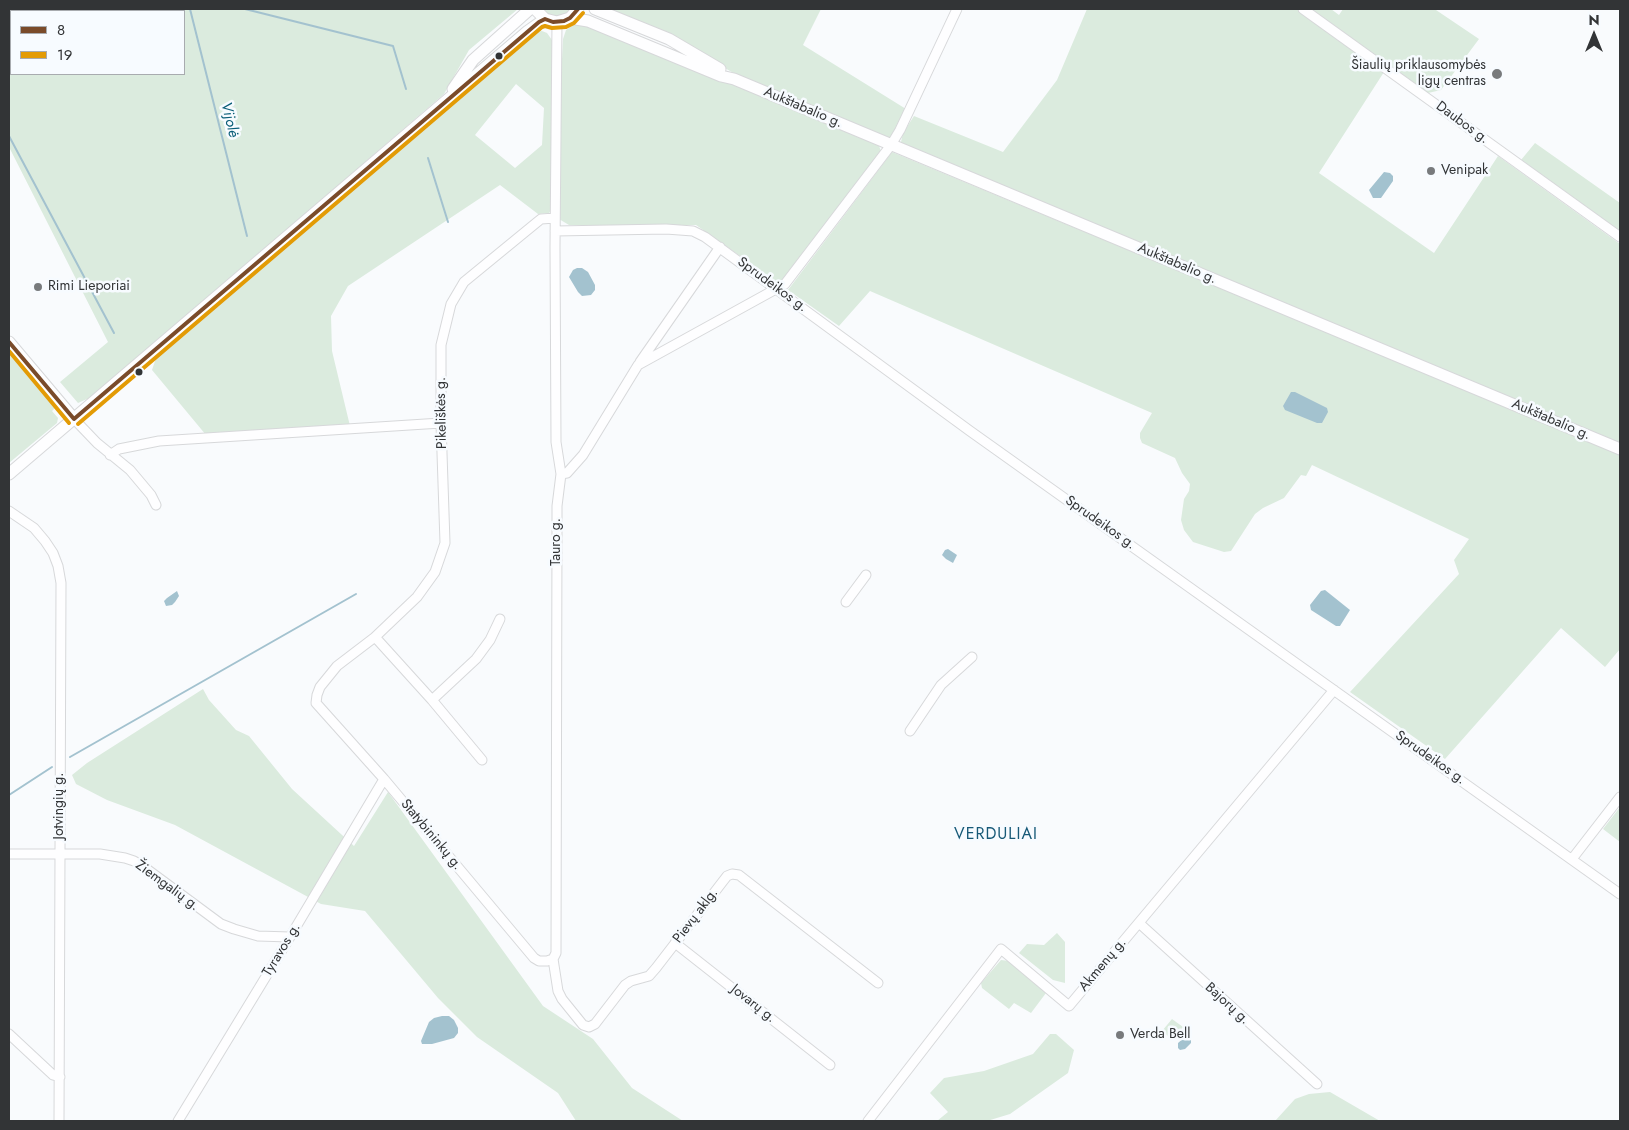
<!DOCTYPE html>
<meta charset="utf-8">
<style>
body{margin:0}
#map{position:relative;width:1629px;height:1130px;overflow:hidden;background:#f9fbfd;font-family:Jost,sans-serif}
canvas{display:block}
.frame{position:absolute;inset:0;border:10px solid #323436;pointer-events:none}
.legend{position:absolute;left:10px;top:10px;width:175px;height:65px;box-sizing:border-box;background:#f7fbff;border:1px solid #a8abaf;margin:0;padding:6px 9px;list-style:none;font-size:15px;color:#323436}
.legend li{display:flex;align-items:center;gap:10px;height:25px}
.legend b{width:25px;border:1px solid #a8abaf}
.north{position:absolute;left:1569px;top:10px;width:50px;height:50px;-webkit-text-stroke:4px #f7fbff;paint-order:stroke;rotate:0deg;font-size:14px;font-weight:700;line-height:20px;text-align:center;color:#323436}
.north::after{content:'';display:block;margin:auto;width:18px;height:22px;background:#323436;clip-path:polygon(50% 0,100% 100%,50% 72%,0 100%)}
</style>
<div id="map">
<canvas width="1629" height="1130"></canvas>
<div class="frame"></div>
<ul class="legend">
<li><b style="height:6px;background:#7a4b2a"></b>8</li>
<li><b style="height:6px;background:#e39b05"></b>19</li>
</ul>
<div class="north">N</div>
</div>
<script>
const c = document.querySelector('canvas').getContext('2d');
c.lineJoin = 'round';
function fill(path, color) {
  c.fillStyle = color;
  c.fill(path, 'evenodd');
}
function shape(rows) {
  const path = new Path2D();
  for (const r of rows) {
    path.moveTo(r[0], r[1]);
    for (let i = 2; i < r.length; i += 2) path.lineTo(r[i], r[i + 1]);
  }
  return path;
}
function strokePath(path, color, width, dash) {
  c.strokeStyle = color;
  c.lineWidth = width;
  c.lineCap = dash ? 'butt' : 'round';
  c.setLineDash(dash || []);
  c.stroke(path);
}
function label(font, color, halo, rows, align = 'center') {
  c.font = font + ' Jost,sans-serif';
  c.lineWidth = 5;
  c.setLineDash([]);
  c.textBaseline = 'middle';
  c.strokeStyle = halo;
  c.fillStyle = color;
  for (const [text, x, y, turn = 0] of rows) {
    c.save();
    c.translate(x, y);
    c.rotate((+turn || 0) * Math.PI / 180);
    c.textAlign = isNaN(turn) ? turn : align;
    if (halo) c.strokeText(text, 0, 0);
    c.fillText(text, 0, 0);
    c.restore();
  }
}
const green = shape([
 [9,9,518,9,469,50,444,94,89,400,87,399,78,403,60,382,108,342,9,147],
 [11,11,184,11,184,74,11,74],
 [540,9,572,9,559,17,548,16],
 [609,9,821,9,803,45,906,109,892,136,887,138,742,78,670,36],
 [1087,9,1297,9,1384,72,1319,173,1434,253,1498,156,1620,244,1620,444,903,145,901,142,903,133,914,116,1003,152,1057,80],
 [1311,9,1331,9,1339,15,1343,9,1437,9,1436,10,1479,39,1441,90,1428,93],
 [576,23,585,23,879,146,881,151,785,279,777,282,696,225,569,225,559,219,560,99,563,39,566,30],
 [542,31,547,33,552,40,554,84,552,209,549,213,538,214,500,185,348,286,331,316,332,351,350,426,206,435,152,370,156,358,179,335,532,32],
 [516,84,544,108,542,145,515,168,475,135],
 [1535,143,1620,203,1620,231,1521,160],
 [892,152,1620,454,1620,649,1605,667,1561,628,1445,759,1350,692,1459,574,1454,560,1469,539,1312,465,1306,476,1301,475,1284,498,1263,508,1255,514,1231,551,1224,552,1193,542,1184,530,1181,520,1184,499,1189,491,1190,484,1182,473,1175,458,1142,443,1140,438,1140,433,1152,413,870,291,839,326,788,290],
 [9,350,57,406,52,411,58,418,57,423,9,463],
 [203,689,209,700,236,730,249,736,292,789,354,846,388,792,543,1006,593,1039,632,1088,683,1121,576,1121,558,1093,477,1037,438,998,365,911,321,904,175,825,107,800,76,784,72,775,87,763],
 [1620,807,1620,842,1603,829],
 [1057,933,1065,942,1065,983,1053,980,1019,953,1027,944,1044,945],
 [1001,960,1009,961,1046,993,1031,1013,1014,1003,1009,1009,982,988,981,983],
 [1172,1019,1183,1027,1173,1040,1162,1031],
 [1050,1034,1056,1034,1074,1050,1068,1073,1010,1114,987,1121,937,1121,948,1112,930,1093,944,1078,984,1071,1033,1054],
 [1330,1092,1380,1121,1275,1121,1295,1099,1309,1094]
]);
const water = shape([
 [1384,172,1390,173,1393,176,1393,181,1381,198,1373,198,1369,190],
 [577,268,582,268,588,272,595,285,595,290,591,295,582,296,578,292,569,277,573,270],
 [1291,392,1295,392,1327,408,1328,412,1322,423,1317,423,1285,410,1283,406],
 [948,549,957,555,953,563,946,559,942,555,945,550],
 [1325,590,1350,610,1340,626,1336,626,1311,610,1310,605,1321,591],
 [177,591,179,596,175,602,172,605,166,606,164,601,167,598],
 [442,1016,449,1016,454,1020,458,1028,458,1033,454,1038,432,1044,422,1044,421,1041,429,1022,434,1018],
 [1185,1037,1191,1039,1191,1043,1185,1049,1180,1050,1178,1048,1178,1043]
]);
const stream = shape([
 [190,9,247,236],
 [245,9,393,46,406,89],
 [9,136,114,333],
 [428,158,448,222],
 [70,757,356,594],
 [9,795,52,767]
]);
const minor = shape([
 [1303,9,1620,237],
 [555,218,541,219,536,223,464,282,451,304,441,345,441,423,445,543,435,572,417,597,375,637,337,666,320,687,317,695,316,703,384,779,534,958,539,961,547,961,553,959,556,953,557,530,557,506,561,474,556,442,555,247,557,22],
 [555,231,666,229,693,231,705,237,970,431,1620,894],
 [640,362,720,247],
 [74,419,97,443,130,470,151,495,156,505],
 [110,455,119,449,159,441,441,423],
 [561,474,567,473,583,455,638,365,785,284,891,145,900,130,957,9],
 [9,511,34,528,45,541,53,553,58,566,61,583,59,1121],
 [846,602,866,575],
 [375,637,432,700,482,760],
 [432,700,476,659,490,640,500,619],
 [910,731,941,685,972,657],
 [9,854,100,854,125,858,134,861,144,867,221,924,234,929,258,936,290,937],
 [1572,859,1620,797],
 [1139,923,1317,1084],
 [675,943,830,1065],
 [553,959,558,991,562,999,583,1025,589,1027,595,1024,625,985,631,981,649,976,656,968,727,876,732,874,739,875,878,983],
 [9,1034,53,1075,60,1077],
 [178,1121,290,937,384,779],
 [868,1121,1001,949,1069,1006,1334,690]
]);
const major = shape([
 [535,9,545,19,557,22,570,18,578,9],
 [595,9,669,39,720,69],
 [570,18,588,21,721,76,734,79,1620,449],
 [453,89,473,60,530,9],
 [9,342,74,419],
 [9,474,528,31,545,19]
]);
const bus1 = shape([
 [9,342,74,419],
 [74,419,539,22,545,19,553,22,564,21,570,18,578,9]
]);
const bus2 = shape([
 [9,351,69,423],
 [78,424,542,27,545,26,552,28,566,27,574,23,583,13]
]);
const markers = [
 [499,56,4.5,"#323436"],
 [1497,74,6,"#787a7c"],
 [1431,171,5,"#787a7c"],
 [38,287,5,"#787a7c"],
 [139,372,4.5,"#323436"],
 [1120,1035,5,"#787a7c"]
];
const poiNames = [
 ["Šiaulių priklausomybės",1486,66,"right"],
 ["ligų centras",1486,82,"right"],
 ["Venipak",1441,171],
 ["Rimi Lieporiai",48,287],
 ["Verda Bell",1130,1035]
];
const streetNames = [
 ["Aukštabalio g.",803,108,23],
 ["Daubos g.",1462,123,36],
 ["Aukštabalio g.",1177,264,23],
 ["Sprudeikos g.",772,285,36],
 ["Pikeliškės g.",442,413,-91],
 ["Aukštabalio g.",1551,420,23],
 ["Sprudeikos g.",1100,523,35],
 ["Tauro g.",557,542,-90],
 ["Sprudeikos g.",1430,758,35],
 ["Jotvingių g.",60,806,-90],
 ["Statybininkų g.",431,835,50],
 ["Žiemgalių g.",167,886,36],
 ["Pievų aklg.",696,916,-53],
 ["Tyravos g.",282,950,-59],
 ["Akmenų g.",1103,965,-50],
 ["Jovarų g.",753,1004,38],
 ["Bajorų g.",1227,1004,42]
];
const waterNames = [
 ["Vijolė",229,120,76]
];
const quarterNames = [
 ["VERDULIAI",996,835]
];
fill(green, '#dbebde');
fill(water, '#a3c2cf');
strokePath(stream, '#a3c2cf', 2);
strokePath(minor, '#d7d8da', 11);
strokePath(major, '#d7d8da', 13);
strokePath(minor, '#fefeff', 9);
strokePath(major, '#fefeff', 11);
strokePath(bus1, '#7a4b2a', 4);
strokePath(bus2, '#e39b05', 4);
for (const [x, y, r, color] of markers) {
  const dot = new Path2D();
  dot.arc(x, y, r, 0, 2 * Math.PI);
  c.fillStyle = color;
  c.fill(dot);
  strokePath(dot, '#f7fbff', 2);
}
label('14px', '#323436', '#f7fbff', poiNames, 'left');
label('14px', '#323436', '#f7fbff', streetNames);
label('italic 15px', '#0a5e78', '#f7fbff', waterNames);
c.letterSpacing = '1px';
label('16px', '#175977', '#f7fbff', quarterNames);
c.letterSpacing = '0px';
</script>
